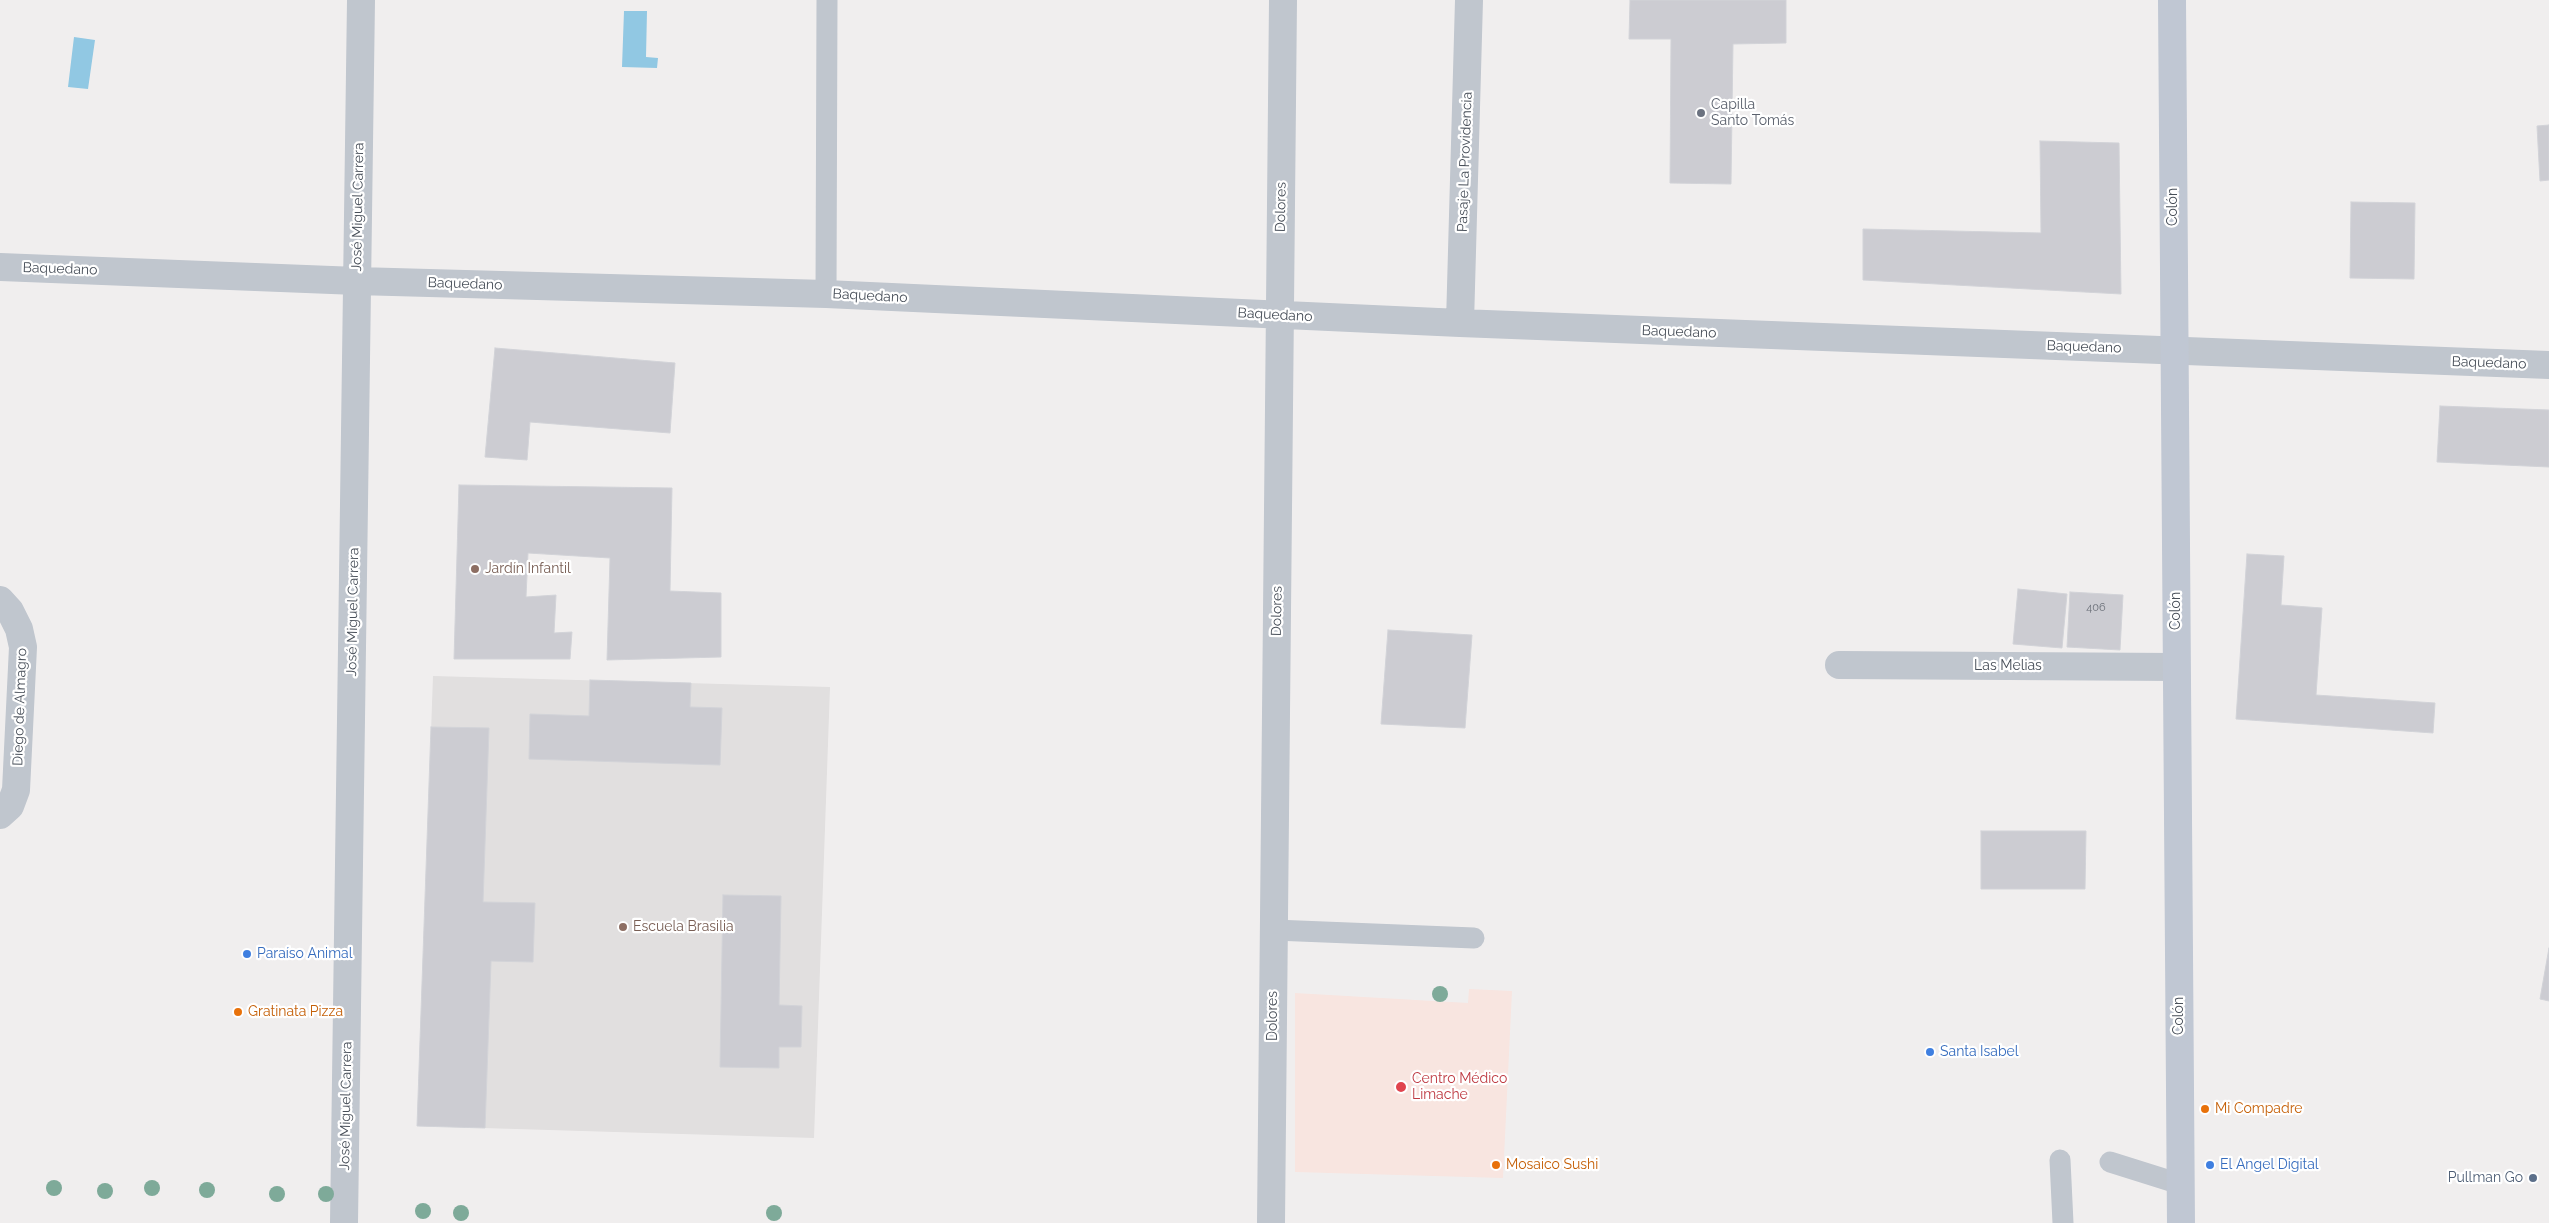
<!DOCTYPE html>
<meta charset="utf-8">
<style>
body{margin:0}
canvas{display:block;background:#f0eeee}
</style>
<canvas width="2549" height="1223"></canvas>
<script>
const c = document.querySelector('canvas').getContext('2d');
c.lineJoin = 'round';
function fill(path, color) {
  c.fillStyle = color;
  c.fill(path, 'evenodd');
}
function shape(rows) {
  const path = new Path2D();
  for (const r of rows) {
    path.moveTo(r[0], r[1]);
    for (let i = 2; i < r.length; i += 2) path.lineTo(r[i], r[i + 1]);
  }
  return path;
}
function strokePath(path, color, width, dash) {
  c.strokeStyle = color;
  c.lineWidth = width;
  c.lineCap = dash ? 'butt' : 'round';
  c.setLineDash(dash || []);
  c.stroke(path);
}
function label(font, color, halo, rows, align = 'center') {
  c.font = font + ' Raleway,sans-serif';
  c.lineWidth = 4.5;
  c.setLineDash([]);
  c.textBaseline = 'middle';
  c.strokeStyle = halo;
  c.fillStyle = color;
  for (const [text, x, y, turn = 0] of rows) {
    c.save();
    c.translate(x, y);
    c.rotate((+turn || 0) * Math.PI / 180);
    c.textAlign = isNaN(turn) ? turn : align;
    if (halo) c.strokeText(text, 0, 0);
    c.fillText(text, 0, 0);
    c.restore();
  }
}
const education = shape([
 [433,676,830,687,814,1138,417,1126]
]);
const medical = shape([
 [1469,989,1512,991,1503,1178,1295,1172,1295,993,1468,1003]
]);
const water = shape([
 [624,11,647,11,646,57,658,58,657,68,622,67],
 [74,37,95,40,88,89,68,87]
]);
const building = shape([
 [1630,0,1786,0,1786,43,1733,44,1731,184,1670,183,1671,39,1629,39,1630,0],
 [2549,125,2549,180,2540,181,2537,126,2549,125],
 [2040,141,2119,143,2121,294,1863,280,1863,229,2041,233,2040,141],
 [2351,202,2415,203,2414,279,2350,278,2351,202],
 [495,348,675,363,670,433,530,422,527,460,485,457,495,348],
 [2440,406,2549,410,2549,467,2437,462,2440,406],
 [459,485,672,488,670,591,721,593,721,657,607,660,610,558,528,553,526,597,556,595,554,633,572,632,570,659,454,659,459,485],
 [2247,554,2284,556,2281,605,2322,608,2316,695,2435,703,2433,733,2236,719,2247,554],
 [2018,589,2067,594,2062,648,2013,644,2018,589],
 [2070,592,2123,595,2120,650,2067,647,2070,592],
 [1388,630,1472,635,1465,728,1381,724,1388,630],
 [590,680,691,683,690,707,722,708,720,765,529,759,530,714,589,716,590,680],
 [431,727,489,728,483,902,535,903,533,962,491,961,485,1128,417,1126,431,727],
 [1981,831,2086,831,2085,889,1981,889,1981,831],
 [723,895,781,896,779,1005,802,1006,801,1047,779,1047,779,1068,720,1067,723,895],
 [2549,948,2549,1001,2540,999,2549,948]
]);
const lane = shape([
 [826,294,827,0],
 [1274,930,1474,938],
 [2060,1160,2063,1223],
 [2110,1162,2180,1184]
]);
const street = shape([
 [0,267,357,281,826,294,1460,323,2549,365],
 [1460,323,1469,0],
 [0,600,10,611,19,629,23,647,16,790,10,806,0,815],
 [1839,665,2176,667],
 [344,1223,361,0],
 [1271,1223,1283,0]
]);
const secondary = shape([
 [2172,0,2181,1223]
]);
const trees = [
 [1440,994],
 [54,1188],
 [152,1188],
 [207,1190],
 [105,1191],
 [277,1194],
 [326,1194],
 [423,1211],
 [461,1213],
 [774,1213]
];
const markers = [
 [1701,113,5,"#6b7280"],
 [475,569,5,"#8d6e63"],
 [623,927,5,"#8d6e63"],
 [247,954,5,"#3f7fe0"],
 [238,1012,5,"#e8710a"],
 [1930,1052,5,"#3f7fe0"],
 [1401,1087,6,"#e0444e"],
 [2205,1109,5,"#e8710a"],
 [1496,1165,5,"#e8710a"],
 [2210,1165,5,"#3f7fe0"],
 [2533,1178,5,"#5c6f8a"]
];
const numberNames = [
 ["406",2096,608]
];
const worshipNames = [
 ["Capilla",1711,105],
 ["Santo Tomás",1711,121]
];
const streetNames = [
 ["Pasaje La Providencia",1465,162,-88],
 ["José Miguel Carrera",358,207,-89],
 ["Dolores",1281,207,-89],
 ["Colón",2173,207,-90],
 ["Baquedano",60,269,2],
 ["Baquedano",465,284,2],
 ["Baquedano",870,296,3],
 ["Baquedano",1275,315,3],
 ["Baquedano",1679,332,2],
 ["Baquedano",2084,347,2],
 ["Baquedano",2489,363,2],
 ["Dolores",1277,611,-89],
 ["Colón",2176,611,-90],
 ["José Miguel Carrera",353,612,-89],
 ["Las Melias",2008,666],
 ["Diego de Almagro",20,707,-88],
 ["Dolores",1273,1016,-90],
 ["Colón",2179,1016,-90],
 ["José Miguel Carrera",346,1106,-89]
];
const educationNames = [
 ["Jardín Infantil",485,569],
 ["Escuela Brasilia",633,927]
];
const shopNames = [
 ["Paraíso Animal",257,954],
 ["Santa Isabel",1940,1052],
 ["El Angel Digital",2220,1165]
];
const foodNames = [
 ["Gratinata Pizza",248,1012],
 ["Mi Compadre",2215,1109],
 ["Mosaico Sushi",1506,1165]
];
const healthNames = [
 ["Centro Médico",1412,1079],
 ["Limache",1412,1095]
];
const serviceNames = [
 ["Pullman Go",2523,1178]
];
fill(education, '#e1dfdf');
fill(medical, '#f8e5e0');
fill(water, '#91c8e3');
fill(building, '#ccccd2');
strokePath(building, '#d2d3d8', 1);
strokePath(lane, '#c0c6ce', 21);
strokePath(street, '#c0c6ce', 28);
strokePath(secondary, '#c0c7d3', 28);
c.fillStyle = '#7eaa99';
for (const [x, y] of trees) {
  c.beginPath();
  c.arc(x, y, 8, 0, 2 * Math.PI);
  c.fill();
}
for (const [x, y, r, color] of markers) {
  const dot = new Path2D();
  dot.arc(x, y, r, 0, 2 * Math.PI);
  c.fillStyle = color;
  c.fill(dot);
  strokePath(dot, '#fff', 2);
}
label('11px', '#696e77', null, numberNames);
label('14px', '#5b616d', '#fff', worshipNames, 'left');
label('14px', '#484f59', '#fff', streetNames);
label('14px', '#785e54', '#fff', educationNames, 'left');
label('14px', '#366cbe', '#fff', shopNames, 'left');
label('14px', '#c56008', '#fff', foodNames, 'left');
label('14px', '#be3a42', '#fff', healthNames, 'left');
label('14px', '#4e5e75', '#fff', serviceNames, 'right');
</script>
